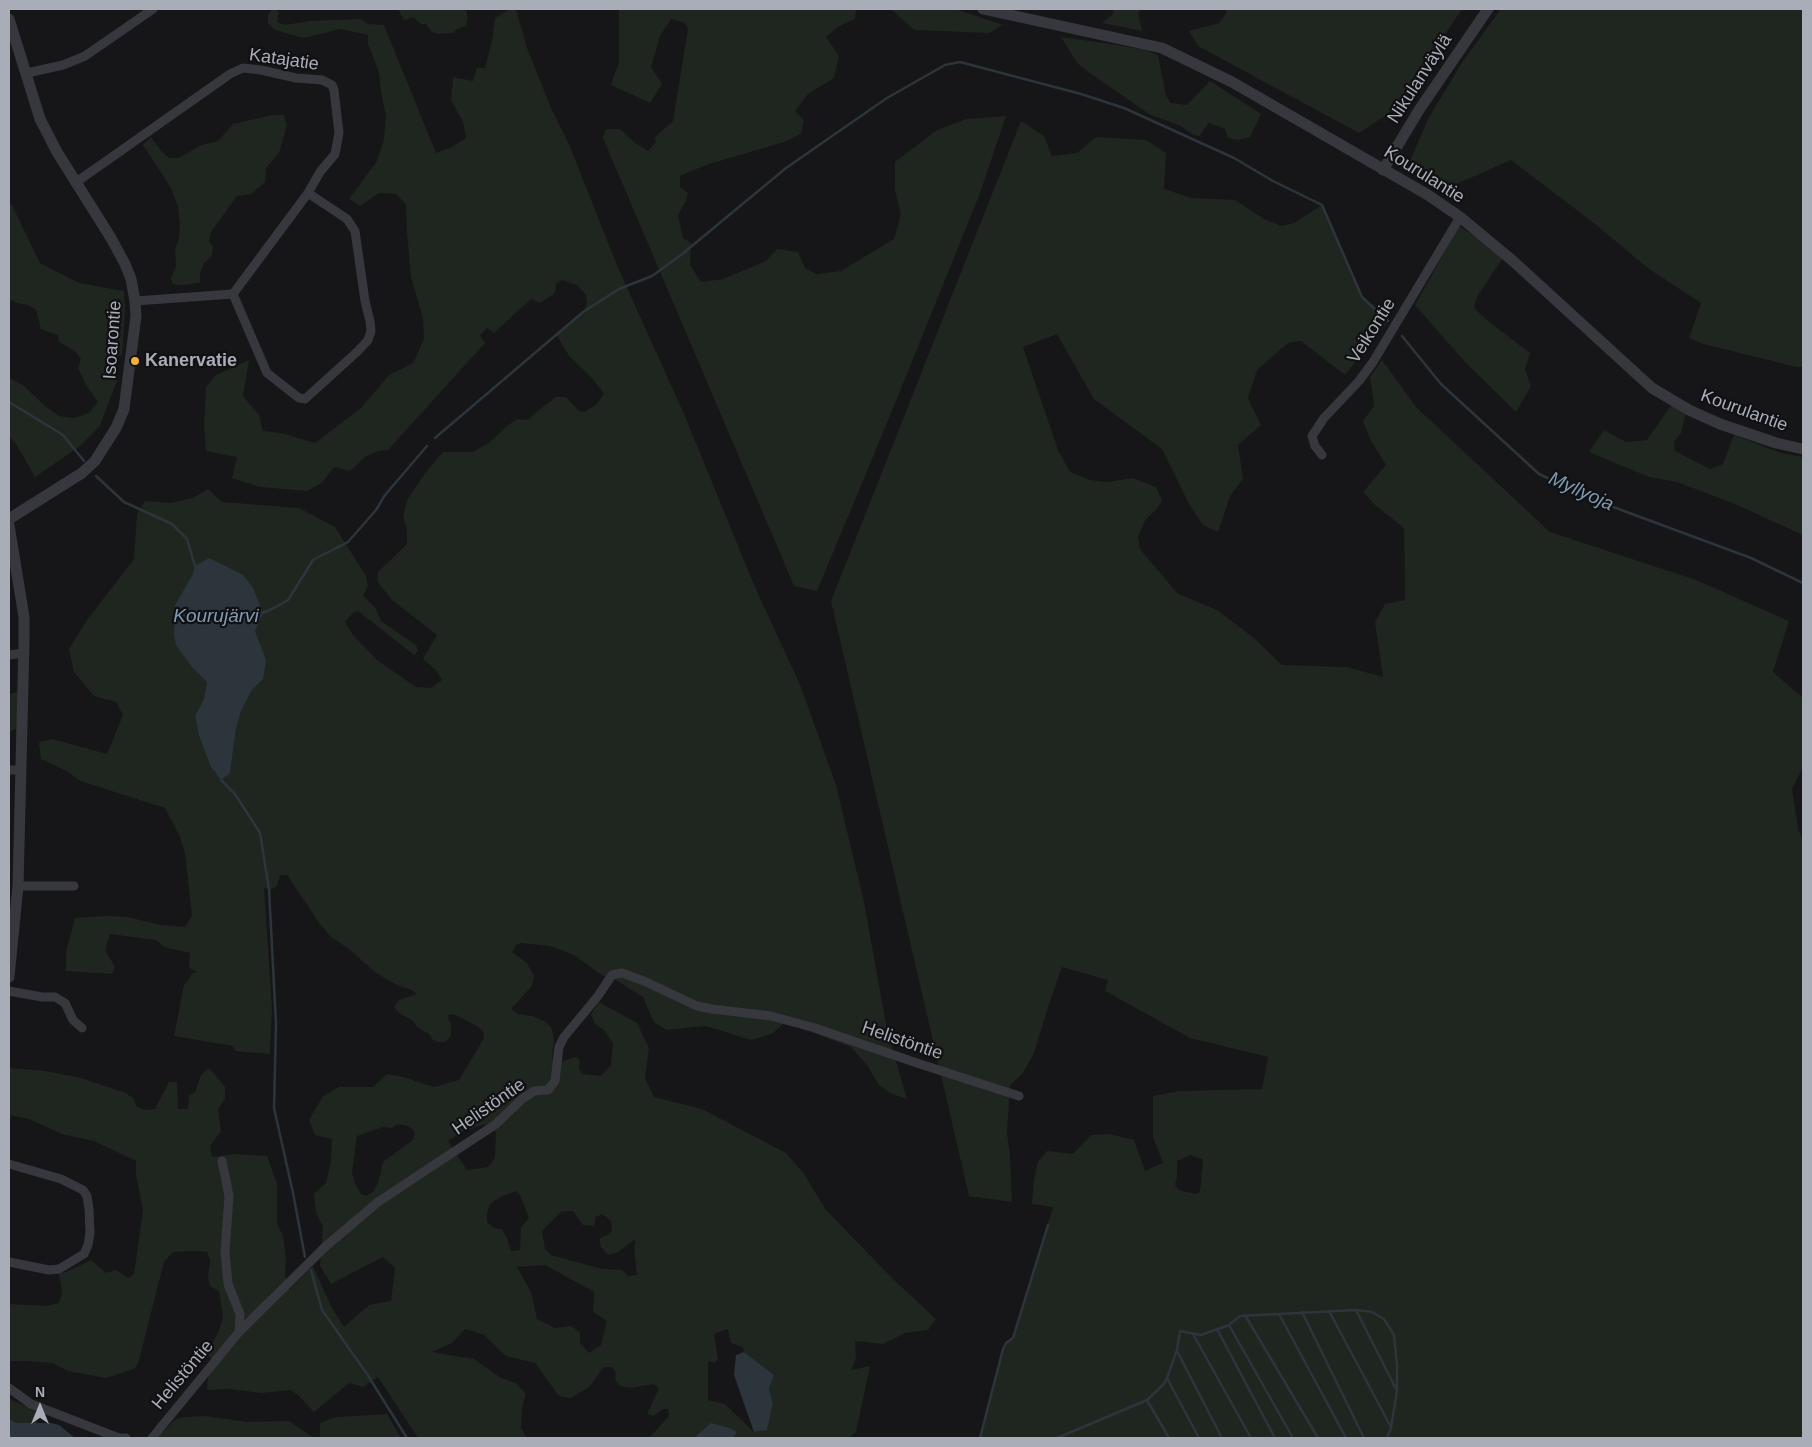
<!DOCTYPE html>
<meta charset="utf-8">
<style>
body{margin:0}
#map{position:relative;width:1812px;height:1447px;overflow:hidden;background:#161618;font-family:Helvetica,sans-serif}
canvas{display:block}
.frame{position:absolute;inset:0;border:10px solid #a8adb8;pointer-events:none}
.north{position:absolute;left:15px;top:1382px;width:50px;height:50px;-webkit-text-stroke:4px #111113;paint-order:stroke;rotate:0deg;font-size:14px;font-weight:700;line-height:20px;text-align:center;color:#a8adb8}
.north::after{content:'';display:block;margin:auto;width:18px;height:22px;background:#a8adb8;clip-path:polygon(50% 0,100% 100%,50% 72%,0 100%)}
</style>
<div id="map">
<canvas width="1812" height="1447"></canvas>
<div class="frame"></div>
<div class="north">N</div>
</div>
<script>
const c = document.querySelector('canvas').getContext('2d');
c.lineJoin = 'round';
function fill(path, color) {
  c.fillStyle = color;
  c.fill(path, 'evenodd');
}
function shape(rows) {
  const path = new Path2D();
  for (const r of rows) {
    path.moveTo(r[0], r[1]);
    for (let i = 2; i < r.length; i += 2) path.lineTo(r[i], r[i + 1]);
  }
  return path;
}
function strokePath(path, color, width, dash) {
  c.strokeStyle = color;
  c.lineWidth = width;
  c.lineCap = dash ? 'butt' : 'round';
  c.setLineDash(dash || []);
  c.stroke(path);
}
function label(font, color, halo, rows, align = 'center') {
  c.font = font + ' Helvetica,sans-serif';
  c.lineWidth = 4.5;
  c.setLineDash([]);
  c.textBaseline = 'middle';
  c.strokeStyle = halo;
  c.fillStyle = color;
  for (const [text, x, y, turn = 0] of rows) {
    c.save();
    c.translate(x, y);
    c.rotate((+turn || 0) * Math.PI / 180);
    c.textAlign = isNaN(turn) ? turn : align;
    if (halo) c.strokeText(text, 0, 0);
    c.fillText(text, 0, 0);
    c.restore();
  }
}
const green = shape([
 [272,9,279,11,277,22,285,25,310,21,360,19,368,24,384,25,436,153,450,148,466,138,463,122,451,100,453,77,473,81,477,68,485,68,492,41,495,18,510,9,516,9,527,48,551,108,569,144,616,263,684,414,755,587,801,687,836,785,864,902,887,1030,907,1099,890,1093,878,1084,867,1065,851,1047,785,1022,772,1034,751,1040,706,1026,667,1030,654,1022,643,997,614,979,603,976,574,955,550,946,521,943,516,945,512,952,527,963,534,976,532,986,511,1009,518,1014,532,1016,546,1022,552,1029,554,1040,552,1056,553,1060,563,1061,576,1057,580,1060,579,1069,582,1074,601,1076,611,1065,613,1043,604,1030,595,1024,591,1014,599,1002,637,1023,649,1048,645,1078,654,1097,702,1109,786,1153,804,1174,826,1210,893,1279,936,1319,928,1330,905,1333,883,1344,855,1341,856,1358,851,1370,870,1366,856,1432,849,1438,723,1438,727,1437,706,1429,694,1438,649,1438,669,1416,668,1409,663,1409,654,1416,647,1414,659,1388,653,1384,631,1388,620,1386,615,1380,616,1373,612,1367,604,1367,589,1387,571,1398,559,1396,535,1363,506,1356,484,1335,465,1329,452,1343,432,1352,474,1359,501,1378,516,1383,526,1394,522,1408,521,1428,527,1438,418,1438,378,1377,363,1387,349,1383,314,1412,298,1395,290,1390,262,1393,228,1389,207,1390,208,1376,216,1365,207,1354,218,1333,223,1317,219,1291,210,1286,208,1277,210,1260,207,1252,198,1251,173,1252,164,1262,138,1364,134,1369,106,1378,68,1371,52,1363,26,1361,9,1361,9,1304,47,1306,59,1303,62,1294,59,1273,66,1272,91,1260,106,1273,116,1270,128,1278,134,1274,143,1210,136,1175,136,1161,94,1141,62,1134,29,1119,9,1115,9,1068,45,1071,81,1078,126,1093,134,1099,136,1106,144,1110,155,1109,169,1082,177,1082,178,1109,188,1109,189,1095,195,1093,201,1075,208,1069,211,1070,225,1087,225,1099,218,1109,221,1131,210,1146,212,1157,235,1154,267,1156,277,1184,277,1223,283,1236,286,1258,285,1274,289,1290,313,1266,331,1306,344,1327,369,1305,391,1301,395,1268,383,1257,331,1284,320,1266,323,1227,316,1212,314,1194,326,1183,331,1161,332,1139,315,1135,309,1120,323,1096,339,1087,373,1087,387,1074,403,1077,434,1087,459,1080,484,1038,483,1031,477,1026,456,1015,449,1014,448,1020,451,1023,451,1036,445,1042,438,1042,432,1039,429,1034,417,1027,413,1021,399,1013,394,1007,399,1000,417,994,412,990,397,985,376,973,349,949,331,937,320,924,287,875,280,875,277,886,271,890,264,888,272,1008,270,1054,235,1051,233,1046,174,1036,184,985,188,981,192,973,197,972,189,968,190,953,164,947,156,940,110,934,105,950,115,967,112,974,66,971,66,952,75,918,108,916,127,917,161,925,185,927,192,916,185,853,180,837,165,808,80,781,67,771,41,759,39,742,52,739,107,754,123,715,116,702,94,696,74,672,69,649,87,620,134,559,137,514,145,501,170,503,193,498,208,489,222,502,299,508,335,527,366,576,368,586,363,595,376,609,381,621,416,645,418,651,414,655,358,611,354,612,345,622,353,635,377,660,416,687,431,688,442,680,436,670,423,659,437,635,392,600,377,581,378,572,407,544,407,529,403,517,407,500,426,472,443,452,473,452,490,442,507,426,517,419,528,420,539,410,556,397,566,397,579,411,584,412,596,405,604,394,593,379,569,356,556,334,583,312,587,303,586,295,577,285,562,280,556,284,555,293,540,303,531,299,494,333,487,328,480,335,485,343,388,450,378,451,365,457,350,471,334,467,322,483,307,491,260,487,232,478,237,457,206,451,204,426,206,387,216,375,249,360,243,396,259,415,263,431,281,433,315,443,361,408,389,375,413,363,424,339,423,318,411,278,407,232,406,205,396,194,379,193,360,206,349,199,377,161,384,139,386,116,381,92,379,72,368,44,368,35,341,29,303,38,275,30,268,23,268,15],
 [195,566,262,613,255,631,259,641,263,679,252,690,241,711,236,729,230,773,210,765,199,736,195,716,204,699,207,682,192,667,192,576],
 [397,1124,408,1126,415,1132,413,1140,383,1162,378,1183,373,1192,366,1196,361,1194,355,1184,352,1173,357,1136,383,1127,392,1128],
 [485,1124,496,1132,495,1158,488,1167,467,1170,448,1141,462,1132],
 [516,1191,520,1195,529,1218,521,1227,520,1250,511,1251,507,1238,502,1229,494,1228,487,1222,487,1213,490,1204,502,1196],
 [567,1211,573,1211,583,1225,594,1226,596,1217,602,1214,611,1221,612,1230,609,1234,599,1239,601,1247,608,1255,618,1252,634,1240,636,1242,634,1247,637,1275,628,1276,622,1270,602,1269,551,1255,545,1249,542,1231,561,1212],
 [545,1265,594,1292,593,1312,607,1321,601,1345,589,1353,580,1343,580,1332,571,1326,555,1328,537,1319,531,1292,517,1267],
 [728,1329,731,1343,742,1347,744,1352,774,1375,769,1389,773,1403,767,1430,754,1432,725,1404,708,1400,708,1361,715,1363,718,1359,714,1334],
 [398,9,466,9,468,18,466,26,457,29,453,33,438,34,432,32,426,24,421,24,413,17,404,20],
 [619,9,856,9,855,19,839,26,826,37,839,56,834,78,808,94,795,111,804,120,801,134,784,142,706,165,680,176,680,187,688,193,686,201,678,215,683,238,691,243,690,265,701,282,723,279,766,261,777,249,798,252,805,268,817,274,841,271,894,239,901,214,895,190,895,162,937,130,967,119,1006,116,979,196,885,428,817,591,794,586,603,138,606,129,620,129,634,142,648,151,656,142,655,137,673,121,688,29,685,23,671,19,660,36,651,67,662,84,650,103,611,85,619,62],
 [891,9,955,9,1003,25,989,33,914,30],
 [1114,9,1142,9,1138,13,1142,31,1102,23,1112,15],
 [1226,9,1462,9,1394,110,1359,133,1198,46,1189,31,1219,23,1227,12],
 [1501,9,1803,9,1803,367,1797,367,1703,344,1689,338,1701,303,1649,269,1595,224,1511,160,1450,187,1409,163,1428,119,1463,61],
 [1061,37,1111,44,1145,50,1158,55,1166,96,1171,103,1187,105,1210,81,1261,114,1250,137,1238,140,1228,138,1225,129,1209,123,1199,136,1193,135,1181,126,1149,114,1090,73,1078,64],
 [273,115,284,115,287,125,279,153,266,168,265,182,251,194,237,196,211,232,209,241,213,247,212,256,204,263,200,273,200,283,183,285,173,284,171,278,176,266,175,250,179,238,180,225,178,206,171,188,143,145,151,137,162,152,169,158,178,158,202,145,218,141,233,124],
 [1021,121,1044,136,1052,156,1077,153,1096,137,1146,140,1166,153,1164,189,1192,198,1235,200,1264,219,1282,226,1294,223,1322,205,1362,297,1388,321,1345,375,1301,341,1288,343,1257,370,1248,398,1261,425,1238,445,1243,479,1230,496,1218,532,1203,525,1189,504,1162,449,1094,399,1057,334,1023,347,1058,450,1070,472,1090,480,1107,482,1133,478,1156,487,1162,500,1157,509,1146,519,1138,536,1140,549,1178,594,1217,610,1254,638,1282,665,1347,667,1383,677,1375,622,1385,604,1405,600,1404,528,1375,505,1363,492,1386,465,1370,439,1363,421,1374,406,1370,377,1382,360,1416,407,1550,532,1696,580,1789,621,1773,672,1803,698,1803,767,1792,789,1798,827,1803,843,1803,1438,980,1438,1003,1349,1006,1343,1013,1338,1053,1207,1032,1204,1034,1179,1038,1162,1047,1151,1073,1154,1091,1135,1109,1134,1134,1140,1145,1171,1163,1163,1153,1137,1153,1096,1179,1091,1262,1089,1268,1057,1190,1038,1105,991,1108,980,1062,967,1050,1001,1034,1053,1023,1073,1010,1085,1007,1133,1010,1156,1012,1202,969,1196,831,601],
 [1191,1155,1203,1160,1200,1192,1195,1194,1179,1190,1175,1185,1177,1177,1177,1161],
 [9,205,12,205,40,263,79,283,124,291,125,311,122,355,108,361,112,374,117,380,100,426,79,447,35,477,16,444,9,436,9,378,23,385,45,406,59,416,74,418,89,413,98,402,86,385,78,368,81,359,75,351,59,342,58,335,41,329,36,310,28,305,17,303,9,299],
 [1459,226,1504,256,1477,297,1474,308,1488,321,1530,353,1525,369,1531,386,1516,412,1465,362,1415,305],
 [1672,404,1686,412,1681,433,1674,442,1675,451,1710,469,1723,464,1734,435,1781,453,1803,457,1803,535,1735,504,1677,482,1649,477,1589,452,1604,430,1626,442,1647,440],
 [17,692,17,728,9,732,9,694],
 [9,1399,35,1410,37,1423,15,1423,9,1419],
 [387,1414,401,1438,160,1438,160,1435,176,1419,186,1417,205,1416,247,1422,289,1421,314,1438,320,1436,320,1423,330,1419,337,1417]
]);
const water = shape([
 [209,558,243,575,253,588,263,613,255,631,266,660,263,679,252,690,241,711,236,729,230,773,221,780,210,765,199,736,195,716,204,699,207,682,192,667,176,645,174,636,175,605,192,576,195,566],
 [744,1352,774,1375,769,1389,773,1403,767,1430,754,1432,734,1375,736,1355],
 [9,1419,16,1423,51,1423,59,1425,75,1438,9,1438],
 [711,1423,730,1428,737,1432,733,1438,694,1438]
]);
const stream = shape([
 [1402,336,1441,384,1539,474,1597,501,1751,558,1803,583],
 [9,402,63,435,84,461],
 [435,438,583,312,619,289,652,276,681,255,786,168,887,98,945,65,960,62,1081,94,1124,108,1234,158,1273,181,1322,205,1362,297,1388,321],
 [96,476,124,502,172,524,187,539,195,566],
 [263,613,276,607,288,600,313,560,348,542,376,510,385,495,427,446],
 [221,780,235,794,260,833,269,889,273,966,276,1024,274,1108,293,1193,305,1257],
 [311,1270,322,1310,367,1374,407,1438],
 [1356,1310,1396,1389],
 [1329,1311,1391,1427],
 [1302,1312,1364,1438],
 [1279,1314,1346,1438],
 [1245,1315,1318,1438],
 [1229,1325,1293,1438],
 [1217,1329,1275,1438],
 [1193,1334,1251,1438],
 [1177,1351,1222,1438],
 [1167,1378,1199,1438],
 [1147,1400,1169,1438],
 [980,1438,1003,1349,1006,1343,1013,1338,1048,1225],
 [1057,1438,1147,1400,1164,1384,1167,1378,1177,1350,1180,1331,1201,1335,1229,1325,1240,1316,1356,1310,1372,1312,1384,1319,1394,1335,1397,1365,1397,1391,1391,1428,1387,1438]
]);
const minor = shape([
 [27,73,63,65,85,56,153,9],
 [75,183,230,74,243,68,261,70,296,78,322,80,332,85,334,90,339,133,335,154,320,172,308,193,233,294,135,301],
 [233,294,267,373,299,398,305,399,358,351,368,340,371,331,370,321,365,301,355,231,347,219,308,193],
 [1322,455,1315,446,1312,436,1324,418,1359,381,1373,362,1460,217],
 [9,655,24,653],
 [9,770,20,770],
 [18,886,74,886],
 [9,991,42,997,55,997,65,1003,73,1020,82,1028],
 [222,1161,229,1196,225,1252,228,1284,240,1314,239,1332],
 [9,1164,61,1179,83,1190,87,1196,89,1209,90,1233,88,1245,84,1254,59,1269,49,1270,9,1262],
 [9,1388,31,1404,119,1438,126,1438],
 [152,1438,239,1332,325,1247,378,1202,496,1124,522,1099,534,1091,548,1090,555,1081,559,1047,564,1037,598,996,612,975,622,973,644,981,697,1006,712,1009,771,1016,815,1028,917,1063,1019,1096]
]);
const tertiary = shape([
 [983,9,1162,48,1232,82,1428,195,1460,217,1513,261,1652,388,1689,410,1720,424,1776,443,1803,449],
 [9,19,40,119,57,152,111,238,125,264,131,279,135,301,136,316,124,409,116,428,95,461,82,473,9,519],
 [1383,170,1419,110,1488,9],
 [9,525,24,617,24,643,18,886,9,977]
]);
const markers = [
 [135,361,5,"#f2b134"]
];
const streetNames = [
 ["Katajatie",284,60,8],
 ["Nikulanväylä",1420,79,-57],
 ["Kourulantie",1424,175,32],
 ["Veikontie",1372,331,-58],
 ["Isoarontie",113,340,-86],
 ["Kourulantie",1744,411,20],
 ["Helistöntie",902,1041,19],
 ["Helistöntie",489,1107,-35],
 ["Helistöntie",183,1375,-50]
];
const poiNames = [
 ["Kanervatie",145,361]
];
const waterNames = [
 ["Myllyoja",1581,492,24],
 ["Kourujärvi",216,617]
];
fill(green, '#1e261f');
fill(water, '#2c353c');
strokePath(stream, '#2c353c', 2.5);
strokePath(minor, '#37383d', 9);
strokePath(tertiary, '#37383d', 11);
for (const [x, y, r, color] of markers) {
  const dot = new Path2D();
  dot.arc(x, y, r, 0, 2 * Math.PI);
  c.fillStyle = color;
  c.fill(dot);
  strokePath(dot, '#111113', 2);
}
label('18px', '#a8adb8', '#111113', streetNames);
label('bold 18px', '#a8adb8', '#111113', poiNames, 'left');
label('italic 19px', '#7f9bb3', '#111113', waterNames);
</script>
